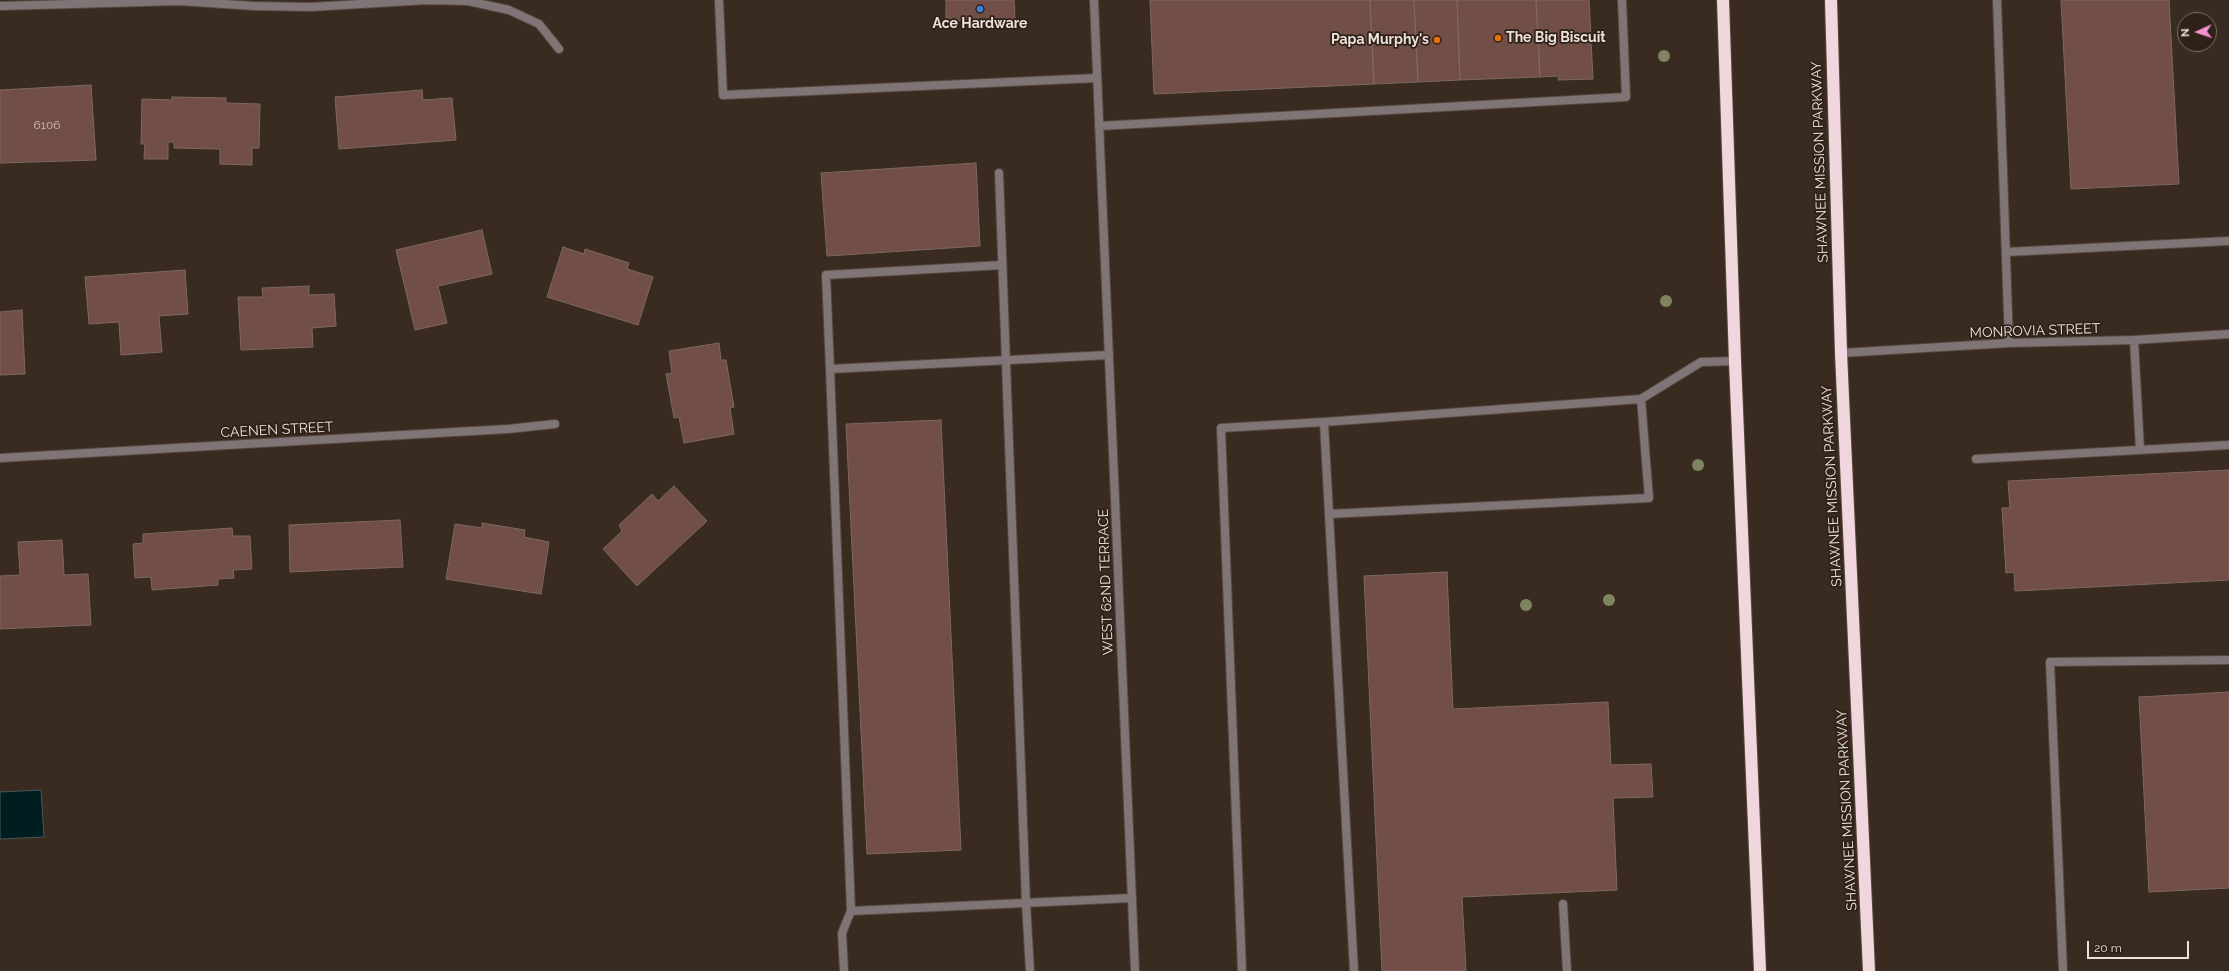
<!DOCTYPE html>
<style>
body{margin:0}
#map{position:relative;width:2229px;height:971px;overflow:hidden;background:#3a2b20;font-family:Raleway,sans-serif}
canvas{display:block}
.north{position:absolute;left:2177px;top:12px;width:40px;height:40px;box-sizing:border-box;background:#2f2117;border:1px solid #7b6f66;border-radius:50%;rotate:267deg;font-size:11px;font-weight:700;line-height:16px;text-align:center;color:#ede3dc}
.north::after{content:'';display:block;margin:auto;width:14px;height:18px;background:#f491d3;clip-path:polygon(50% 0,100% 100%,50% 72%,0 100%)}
.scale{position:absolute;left:2087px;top:941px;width:102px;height:18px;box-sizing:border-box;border:2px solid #ede3dc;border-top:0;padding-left:5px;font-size:12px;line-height:14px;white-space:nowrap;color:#ede3dc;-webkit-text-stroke:3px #2f2117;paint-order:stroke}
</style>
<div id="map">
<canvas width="2229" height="971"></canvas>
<div class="north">N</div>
<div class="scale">20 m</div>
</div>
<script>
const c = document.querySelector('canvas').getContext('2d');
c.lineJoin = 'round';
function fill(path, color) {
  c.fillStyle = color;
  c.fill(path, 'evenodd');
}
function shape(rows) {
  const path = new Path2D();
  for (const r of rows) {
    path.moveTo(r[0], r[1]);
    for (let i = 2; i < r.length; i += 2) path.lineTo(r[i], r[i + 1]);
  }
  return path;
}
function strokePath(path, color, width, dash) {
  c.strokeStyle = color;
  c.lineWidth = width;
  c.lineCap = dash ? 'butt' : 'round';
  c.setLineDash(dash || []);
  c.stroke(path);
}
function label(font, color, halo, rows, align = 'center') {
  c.font = font + ' Raleway,sans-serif';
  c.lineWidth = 3.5;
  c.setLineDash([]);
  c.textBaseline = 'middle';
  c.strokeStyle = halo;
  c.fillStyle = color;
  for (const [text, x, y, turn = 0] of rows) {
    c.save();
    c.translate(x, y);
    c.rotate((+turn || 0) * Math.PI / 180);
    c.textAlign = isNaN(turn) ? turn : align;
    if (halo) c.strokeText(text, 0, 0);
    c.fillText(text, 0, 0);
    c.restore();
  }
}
const water = shape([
 [41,790,44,837,0,839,0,792,41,790]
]);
const building = shape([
 [946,0,1014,0,1015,19,946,21,946,0],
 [1150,0,1370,0,1374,84,1154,94,1150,0],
 [1370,0,1414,0,1418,82,1374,84,1370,0],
 [1414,0,1457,0,1460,80,1418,82,1414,0],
 [1457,0,1536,0,1540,77,1460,80,1457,0],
 [1536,0,1589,0,1593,79,1558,80,1559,76,1540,77,1536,0],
 [2061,0,2169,0,2179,184,2071,189,2061,0],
 [91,85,96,160,0,163,0,90,91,85],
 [422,90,423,100,452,98,456,140,339,149,335,97,422,90],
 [172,97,226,98,226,103,260,104,259,148,252,148,252,165,220,164,220,149,174,148,174,142,168,142,168,159,144,159,145,144,141,144,142,99,172,100,172,97],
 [976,163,980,246,827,256,821,173,976,163],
 [482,230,492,274,438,286,447,323,415,330,396,250,482,230],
 [563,247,584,254,585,249,629,263,627,269,653,277,638,325,547,297,563,247],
 [185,270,188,314,159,316,162,352,121,355,119,322,89,324,85,277,185,270],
 [309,286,309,295,334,294,336,326,312,328,313,347,241,350,238,297,263,297,262,288,309,286],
 [22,310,25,374,0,375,0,312,22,310],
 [719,343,721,360,726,360,734,407,730,408,734,434,684,443,679,417,674,418,666,374,672,373,669,351,719,343],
 [941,420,961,850,867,854,846,424,941,420],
 [2229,470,2229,580,2015,591,2014,572,2006,573,2002,508,2010,508,2008,481,2229,470],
 [674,486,707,521,637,586,603,549,622,531,619,525,652,494,658,501,674,486],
 [400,520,403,567,290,572,289,525,400,520],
 [482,523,525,530,524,537,549,542,541,594,446,579,455,524,482,528,482,523],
 [232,528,233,536,250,536,252,569,233,570,234,578,218,579,218,585,152,590,151,577,135,578,133,544,143,543,143,534,232,528],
 [62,540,64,575,88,574,91,625,0,629,0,576,20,575,18,542,62,540],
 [1447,572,1453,709,1608,702,1611,765,1651,764,1653,797,1613,798,1617,890,1462,897,1466,971,1382,971,1364,576,1447,572],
 [2229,692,2229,888,2149,892,2139,697,2229,692]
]);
const lane = shape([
 [719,0,723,95,1097,78],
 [1094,0,1102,193],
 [1997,0,2009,343],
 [1099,126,1626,97,1622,0],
 [999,173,1026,903,1030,971],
 [2006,252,2229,241],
 [2134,340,2140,450],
 [830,369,826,275,1002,265],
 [1976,459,2229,445],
 [1329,514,1324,422,1641,399],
 [1563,904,1567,971],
 [851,911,830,369,1109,355],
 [844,971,842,933,851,911,1132,898],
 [1242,971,1221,428,1324,422],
 [1354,971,1329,514,1649,498,1641,399,1701,362,1735,361],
 [2063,971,2050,662,2229,660]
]);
const street = shape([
 [0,6,180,1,254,6,311,7,427,0,468,1,509,10,539,24,559,49],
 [1102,193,1135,971],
 [1841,353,2009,343,2134,340,2229,334],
 [0,458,508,429,555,424]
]);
const highway = shape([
 [1723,0,1735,361,1760,971],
 [1831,0,1841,353,1869,971]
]);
const trees = [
 [1664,56],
 [1666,301],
 [1698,465],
 [1609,600],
 [1526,605]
];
const markers = [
 [980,9,4,"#3f7fe0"],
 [1498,38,4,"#e8710a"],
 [1437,40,4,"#e8710a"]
];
const numberNames = [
 ["6106",47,125]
];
const poiNames = [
 ["Ace Hardware",980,24],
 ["The Big Biscuit",1506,38,"left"],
 ["Papa Murphy's",1429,40,"right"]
];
const streetNames = [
 ["SHAWNEE MISSION PARKWAY",1820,162,-92],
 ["MONROVIA STREET",2035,331,-2],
 ["CAENEN STREET",277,430,-3],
 ["SHAWNEE MISSION PARKWAY",1832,486,-93],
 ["WEST 62ND TERRACE",1106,582,-92],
 ["SHAWNEE MISSION PARKWAY",1847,810,-93]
];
fill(water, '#001d20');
strokePath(water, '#475858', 1);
fill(building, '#714f46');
strokePath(building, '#7d6862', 1);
strokePath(lane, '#57483e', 10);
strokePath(street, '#57483e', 10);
strokePath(highway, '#57483e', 14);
strokePath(lane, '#7f7577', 8);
strokePath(street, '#7f7577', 8);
strokePath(highway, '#f0d7dd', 12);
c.fillStyle = '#7e8460';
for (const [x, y] of trees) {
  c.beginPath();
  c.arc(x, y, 6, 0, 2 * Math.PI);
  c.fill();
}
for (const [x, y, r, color] of markers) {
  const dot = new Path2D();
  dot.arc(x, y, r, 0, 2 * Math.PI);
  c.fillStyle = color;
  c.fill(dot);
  strokePath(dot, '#2f2117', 1.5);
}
label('12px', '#cebeb6', null, numberNames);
label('bold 14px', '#ede3dc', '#2f2117', poiNames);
label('14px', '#ede3dc', '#2f2117', streetNames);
</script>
